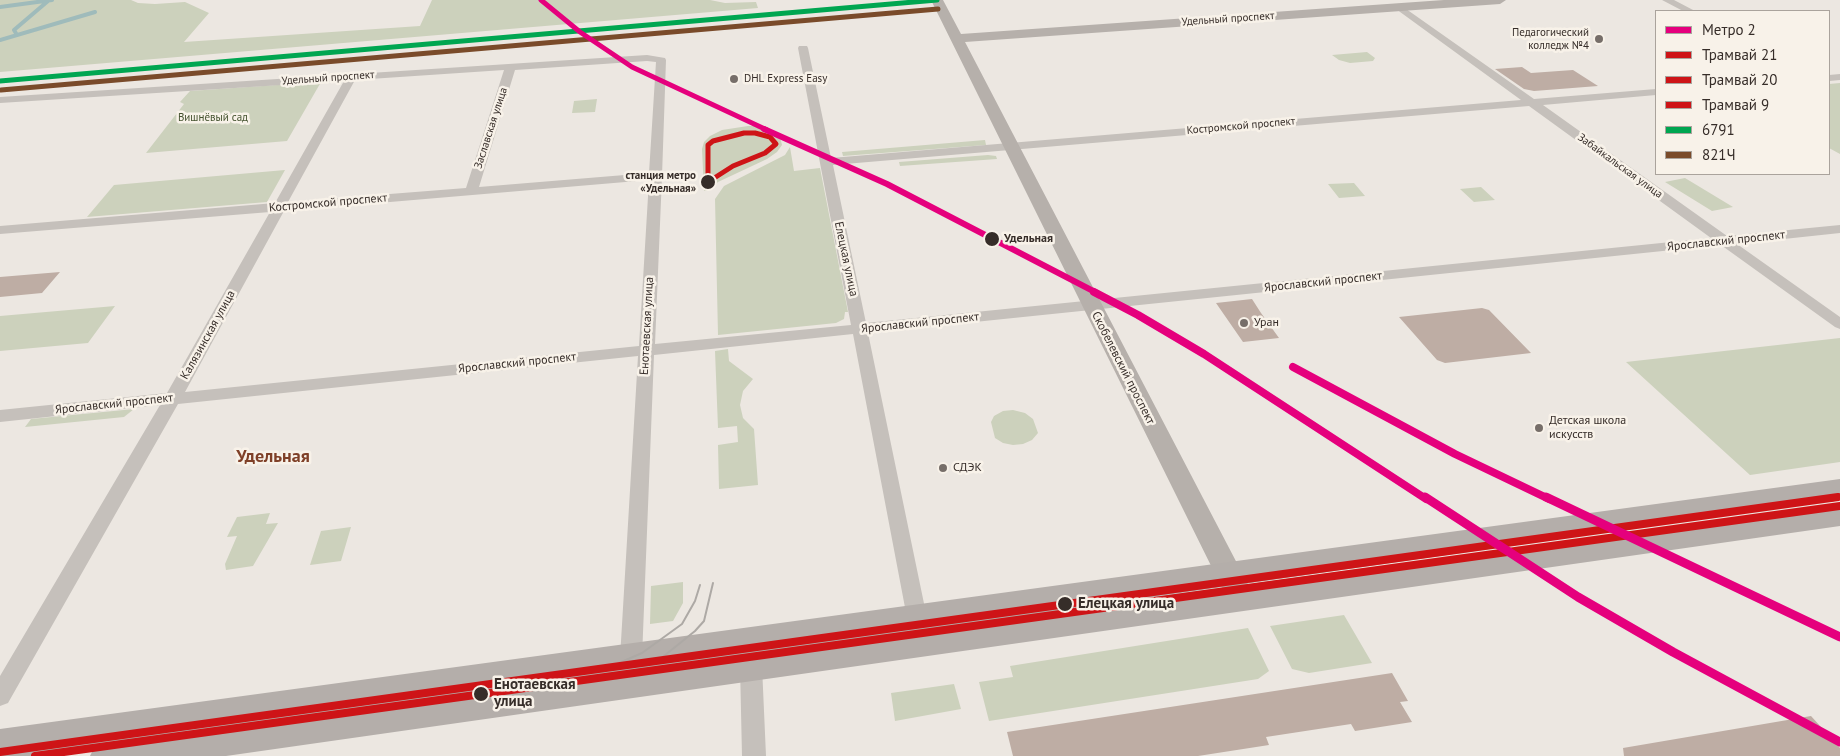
<!DOCTYPE html>
<meta charset="utf-8">
<style>
body{margin:0}
#map{position:relative;width:1840px;height:756px;overflow:hidden;background:#ece7e1;font-family:"PT Sans",sans-serif}
canvas{display:block}
.legend{position:absolute;left:1655px;top:10px;width:175px;height:165px;box-sizing:border-box;background:#f8f2e9;border:1px solid #aaa39c;margin:0;padding:6px 9px;list-style:none;font-size:15px;color:#362d29}
.legend li{display:flex;align-items:center;gap:10px;height:25px}
.legend b{width:25px;border:1px solid #aaa39c}
</style>
<div id="map">
<canvas width="1840" height="756"></canvas>
<ul class="legend">
<li><b style="height:6px;background:#e5007d"></b>Метро 2</li>
<li><b style="height:6px;background:#ce1417"></b>Трамвай 21</li>
<li><b style="height:6px;background:#ce1417"></b>Трамвай 20</li>
<li><b style="height:6px;background:#ce1417"></b>Трамвай 9</li>
<li><b style="height:6px;background:#00a651"></b>6791</li>
<li><b style="height:6px;background:#7a4b2a"></b>821Ч</li>
</ul>
</div>
<script>
const c = document.querySelector('canvas').getContext('2d');
c.lineJoin = 'round';
function fill(path, color) {
  c.fillStyle = color;
  c.fill(path, 'evenodd');
}
function shape(rows) {
  const path = new Path2D();
  for (const r of rows) {
    path.moveTo(r[0], r[1]);
    for (let i = 2; i < r.length; i += 2) path.lineTo(r[i], r[i + 1]);
  }
  return path;
}
function strokePath(path, color, width, dash) {
  c.strokeStyle = color;
  c.lineWidth = width;
  c.lineCap = dash ? 'butt' : 'round';
  c.setLineDash(dash || []);
  c.stroke(path);
}
function label(font, color, halo, rows, align = 'center') {
  c.font = font + ' "PT Sans",sans-serif';
  c.lineWidth = 5;
  c.setLineDash([]);
  c.textBaseline = 'middle';
  c.strokeStyle = halo;
  c.fillStyle = color;
  for (const [text, x, y, turn = 0] of rows) {
    c.save();
    c.translate(x, y);
    c.rotate((+turn || 0) * Math.PI / 180);
    c.textAlign = isNaN(turn) ? turn : align;
    if (halo) c.strokeText(text, 0, 0);
    c.fillText(text, 0, 0);
    c.restore();
  }
}
const green = shape([
 [0,0,131,0,138,3,155,4,185,2,209,13,184,42,420,26,432,0,710,0,725,3,756,2,758,8,0,72],
 [1367,52,1375,58,1373,61,1350,63,1339,60,1332,55],
 [321,82,287,141,146,153,184,104,180,102,190,91],
 [1840,83,1840,154,1829,148,1829,84],
 [597,99,595,112,572,113,574,101],
 [748,126,759,126,769,129,780,137,782,145,777,152,767,159,718,182,709,190,704,191,702,149,704,142,710,136,722,130],
 [985,140,986,145,843,156,842,152],
 [790,147,794,171,820,168,848,312,845,312,844,319,836,323,718,335,715,199,724,186,785,155],
 [988,155,996,156,997,159,900,166,899,162],
 [285,170,267,202,87,217,114,185],
 [1685,178,1733,207,1712,211,1665,182],
 [1354,183,1365,196,1339,198,1328,184],
 [1481,187,1495,200,1474,202,1460,189],
 [115,306,88,343,0,351,0,316],
 [1840,338,1840,462,1750,475,1626,362],
 [728,349,729,361,753,379,743,391,740,405,743,418,754,429,758,485,719,489,718,445,738,442,737,426,718,428,715,351],
 [134,409,124,417,25,427,31,419],
 [1013,410,1025,413,1033,419,1038,433,1032,440,1023,444,1013,445,1003,443,995,438,991,422,994,416,1003,411],
 [270,513,266,524,278,523,253,566,226,570,225,564,237,536,227,537,237,517],
 [351,527,341,561,310,565,321,531],
 [683,582,683,603,673,621,650,624,651,586],
 [1344,615,1372,663,1309,673,1292,669,1270,626],
 [1248,628,1269,671,1258,679,989,721,979,682,1013,677,1010,666],
 [954,684,961,709,895,721,891,693]
]);
const stream = shape([
 [0,7,52,0],
 [17,35,14,30,48,1],
 [0,40,95,12]
]);
const building = shape([
 [1522,67,1531,73,1573,70,1598,86,1534,91,1524,89,1495,69],
 [60,272,42,293,0,297,0,277],
 [1252,299,1261,313,1279,338,1243,342,1216,303],
 [1482,308,1489,310,1531,353,1445,363,1437,360,1399,317],
 [1392,673,1408,701,1400,702,1412,722,1355,731,1351,724,1266,737,1269,745,1198,756,1013,756,1007,732],
 [1811,716,1840,748,1840,756,1624,756,1623,748]
]);
const street = shape([
 [1662,0,1674,0,1695,11,1683,11,1662,0],
 [1399,4,1534,99,1656,89,1656,95,1543,105,1727,236,1840,225,1840,233,1737,244,1840,317,1840,329,1835,327,1721,245,868,333,927,618,924,624,917,627,910,624,907,618,853,334,654,355,642,658,639,665,631,667,623,665,620,658,638,356,178,404,8,703,0,706,0,676,160,405,0,422,0,410,167,393,270,212,0,234,0,226,275,203,344,81,0,103,0,97,647,55,665,58,666,60,662,176,655,344,851,325,798,48,799,46,807,46,808,48,831,158,1521,100,1396,9,1394,7,1399,4],
 [647,61,656,62,649,173,479,187,515,70,647,61],
 [504,70,466,188,288,202,355,80,504,70],
 [1529,106,1711,238,866,323,833,165,1529,106],
 [649,180,639,346,185,392,284,211,649,180],
 [1840,74,1840,80,1829,81,1829,75,1840,74],
 [751,657,759,659,762,666,766,756,742,756,740,666,743,659,751,657]
]);
const secondary = shape([
 [931,0,943,0,961,34,1444,0,1506,0,1500,4,965,42,1251,590,1247,598,1237,601,1227,598,931,0]
]);
const primary = shape([
 [1840,479,1840,499,1138,599,1840,504,1840,526,226,756,90,756,94,748,38,756,0,756,0,729,1840,479]
]);
const tram = shape([
 [610,667,642,653,682,624,695,601,700,585],
 [616,679,659,660,695,631,704,621,713,583]
]);
const rail1 = shape([
 [0,81,937,0]
]);
const rail2 = shape([
 [1,90,938,9]
]);
const tram1Far1 = shape([
 [1829,499,1840,497]
]);
const tram1 = shape([
 [0,752,1838,497]
]);
const tram2 = shape([
 [35,756,1840,506]
]);
const tram3 = shape([
 [744,133,755,133,770,137,776,144,765,153,733,166,708,182,708,145,713,141,744,133]
]);
const metro1Far3 = shape([
 [541,0,580,32,632,67,767,130]
]);
const metro1Far2 = shape([
 [764,129,887,184,1097,293]
]);
const metro1Far1 = shape([
 [1094,292,1138,315,1204,354,1426,499],
 [1293,367,1455,454,1549,499]
]);
const metro1 = shape([
 [1425,497,1578,597,1673,652,1840,742],
 [1546,497,1840,637]
]);
const markers = [
 [1599,39,5,"#766e69"],
 [734,79,5,"#766e69"],
 [708,182,8,"#362d29"],
 [992,239,8,"#362d29"],
 [1244,323,5,"#766e69"],
 [1539,428,5,"#766e69"],
 [943,468,5,"#766e69"],
 [1065,604,8,"#362d29"],
 [481,694,8,"#362d29"]
];
const farStreetnames = [
 ["Удельный проспект",1228,19,-4],
 ["Удельный проспект",328,78,-4],
 ["Костромской проспект",1241,126,-5],
 ["Заславская улица",491,128,-72],
 ["Забайкальская улица",1620,166,36]
];
const farPoinames = [
 ["Педагогический",1589,33],
 ["колледж №4",1589,46],
 ["DHL Express Easy",744,79,"left"]
];
const farParknames = [
 ["Вишнёвый сад",213,118]
];
const farStopnames = [
 ["станция метро",696,176],
 ["«Удельная»",696,189]
];
const streetNames = [
 ["Костромской проспект",328,203,-5],
 ["Ярославский проспект",1726,241,-6],
 ["Елецкая улица",846,259,78],
 ["Ярославский проспект",1323,282,-6],
 ["Ярославский проспект",920,323,-6],
 ["Енотаевская улица",647,326,-87],
 ["Калязинская улица",208,335,-61],
 ["Ярославский проспект",517,363,-6],
 ["Скобелевский проспект",1123,368,63],
 ["Ярославский проспект",114,404,-6]
];
const stopNames = [
 ["Удельная",1004,239]
];
const poiNames = [
 ["Уран",1254,323],
 ["Детская школа",1549,421],
 ["искусств",1549,435],
 ["СДЭК",953,468]
];
const nearStopnames = [
 ["Елецкая улица",1078,604],
 ["Енотаевская",494,685],
 ["улица",494,702]
];
const districtNames = [
 ["Удельная",273,457]
];
fill(green, '#ccd1bc');
strokePath(stream, '#9fbbbb', 4);
fill(building, '#beada4');
fill(street, '#c5c0bb');
fill(secondary, '#b6b0ab');
fill(primary, '#b4aeaa');
strokePath(tram, '#ada9a5', 2);
strokePath(rail1, '#00a651', 5);
strokePath(rail2, '#7a4b2a', 5);
strokePath(tram1Far1, '#ce1417', 6);
strokePath(tram1, '#ce1417', 8);
strokePath(tram2, '#ce1417', 8);
strokePath(tram3, '#ce1417', 5);
strokePath(metro1Far3, '#e5007d', 5);
strokePath(metro1Far2, '#e5007d', 6);
strokePath(metro1Far1, '#e5007d', 8);
strokePath(metro1, '#e5007d', 9);
for (const [x, y, r, color] of markers) {
  const dot = new Path2D();
  dot.arc(x, y, r, 0, 2 * Math.PI);
  c.fillStyle = color;
  c.fill(dot);
  strokePath(dot, '#f8f2e9', 2);
}
label('11px', '#362d29', '#f8f2e9', farStreetnames);
label('11px', '#362d29', '#f8f2e9', farPoinames, 'right');
label('11px', '#44522f', '#f8f2e9', farParknames);
label('bold 11px', '#362d29', '#f8f2e9', farStopnames, 'right');
label('12px', '#362d29', '#f8f2e9', streetNames);
label('bold 12px', '#362d29', '#f8f2e9', stopNames, 'left');
label('12px', '#362d29', '#f8f2e9', poiNames, 'left');
label('bold 15px', '#362d29', '#f8f2e9', nearStopnames, 'left');
label('bold 18px', '#7f4028', '#f8f2e9', districtNames);
</script>
